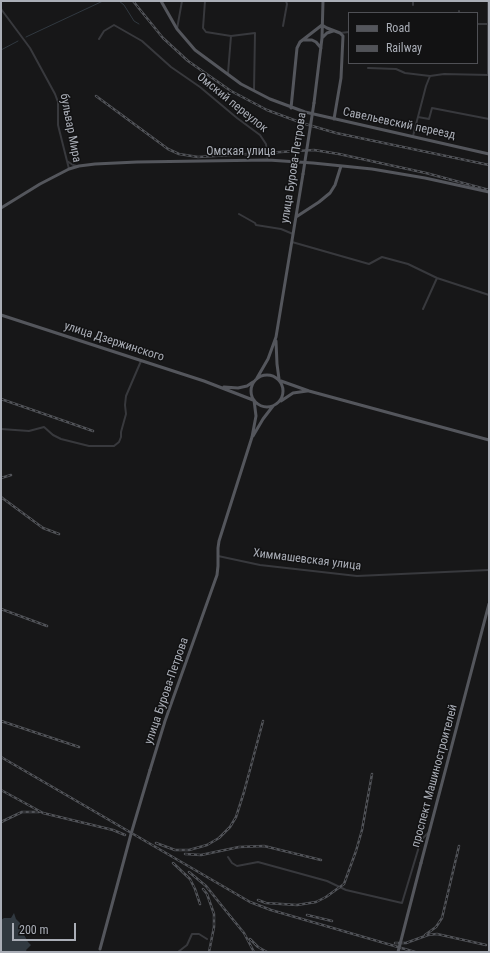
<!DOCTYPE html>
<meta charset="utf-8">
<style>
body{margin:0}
#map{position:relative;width:490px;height:953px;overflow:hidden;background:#171718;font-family:"Roboto Condensed",sans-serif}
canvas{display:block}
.frame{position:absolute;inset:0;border:2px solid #aaaeb7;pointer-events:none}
.legend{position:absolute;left:348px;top:12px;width:130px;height:52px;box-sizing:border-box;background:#121213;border:1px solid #4f5055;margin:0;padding:5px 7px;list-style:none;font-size:12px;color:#aaaeb7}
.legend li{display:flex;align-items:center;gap:8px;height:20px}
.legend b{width:20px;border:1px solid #4f5055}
.scale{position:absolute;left:12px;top:923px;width:64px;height:18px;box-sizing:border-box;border:2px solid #aaaeb7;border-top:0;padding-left:5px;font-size:12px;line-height:14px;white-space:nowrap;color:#aaaeb7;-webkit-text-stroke:3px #121213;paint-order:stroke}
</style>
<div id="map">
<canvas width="490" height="953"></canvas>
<div class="frame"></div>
<ul class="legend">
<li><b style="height:5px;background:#54565c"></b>Road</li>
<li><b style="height:5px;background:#515358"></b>Railway</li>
</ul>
<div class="scale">200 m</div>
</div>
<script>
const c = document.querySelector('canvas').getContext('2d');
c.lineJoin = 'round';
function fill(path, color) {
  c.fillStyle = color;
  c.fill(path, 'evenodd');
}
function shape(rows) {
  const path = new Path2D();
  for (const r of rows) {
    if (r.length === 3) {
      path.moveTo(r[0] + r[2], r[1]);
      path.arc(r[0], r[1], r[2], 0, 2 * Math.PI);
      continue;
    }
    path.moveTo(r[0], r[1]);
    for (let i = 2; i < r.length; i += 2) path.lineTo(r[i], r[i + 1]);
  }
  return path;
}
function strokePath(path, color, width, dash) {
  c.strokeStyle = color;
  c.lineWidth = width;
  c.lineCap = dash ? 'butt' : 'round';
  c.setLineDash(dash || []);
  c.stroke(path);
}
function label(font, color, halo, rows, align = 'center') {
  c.font = font + ' "Roboto Condensed",sans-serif';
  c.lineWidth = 3;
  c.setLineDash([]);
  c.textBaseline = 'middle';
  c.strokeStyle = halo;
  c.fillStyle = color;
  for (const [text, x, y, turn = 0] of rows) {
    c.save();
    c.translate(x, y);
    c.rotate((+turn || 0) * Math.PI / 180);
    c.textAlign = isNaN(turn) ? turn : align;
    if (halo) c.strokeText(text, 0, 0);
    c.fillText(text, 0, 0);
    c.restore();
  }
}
const water = shape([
 [14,913,16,919,20,923,21,929,28,942,31,945,26,950,27,952,1,952,1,920,4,918,11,918]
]);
const stream = shape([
 [119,1,124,5,134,21,139,24],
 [26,37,103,1],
 [1,50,18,41]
]);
const minor = shape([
 [205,1,203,28,206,32,231,36,255,33,254,90],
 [413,1,413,5],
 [1,9,30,48,55,94,58,102,58,125,69,169],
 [459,11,459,13],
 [477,24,488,24],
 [283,26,287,4,286,1],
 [177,29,182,1],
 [340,33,349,32],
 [99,39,104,31,114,25,142,41,171,67,200,87,237,118,260,135,266,144,268,160],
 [368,68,396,69,405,73,430,76],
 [228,73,231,36],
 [488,75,488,1],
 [418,117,429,119,432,108,489,119],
 [413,136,426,86,430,76,444,74,489,75],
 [67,161,73,165,77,166],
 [239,214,255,223,256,225,281,229,293,234],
 [292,242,369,264,382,257,408,264,437,278,489,295],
 [423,309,437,278],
 [1,429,29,431,44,427,53,435,61,439,89,446,114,446,119,442,121,437,121,432,126,414,125,405,126,396,141,361],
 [218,556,260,565,357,576,489,570],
 [228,857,232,863,237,866,258,862,327,881,346,890,402,903,421,840,428,833],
 [178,952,187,945,192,934,199,934,207,939]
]);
const major = shape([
 [161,1,177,29,195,50,241,84,270,99,305,112,489,154],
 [322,25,327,28,340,33,343,36,341,78,334,119],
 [322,38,327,33,333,31],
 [304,40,312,40,316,42,321,48],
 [314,103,322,38,323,1],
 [291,108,297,48,300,42,322,25],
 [1,208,40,184,69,169,79,166,95,164,137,162,268,160,313,163,372,169,425,178,489,192],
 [296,217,319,202,330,193,335,185,341,166],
 [1,315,204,381,253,400],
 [276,341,277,364,279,379],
 [267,391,16],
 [257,378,268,359,276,337,303,174],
 [281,381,309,391,489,440],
 [224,387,238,388,247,386,253,382],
 [281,401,293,393,307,391],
 [253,436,263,419,273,406],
 [150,770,165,721,217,575,218,566,218,548,219,541,252,437,256,416,254,400],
 [421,863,489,604]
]);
const rail = shape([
 [133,1,163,38,188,61,231,91,267,110,302,123,336,133,489,165],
 [96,96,168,149,179,154,198,157,314,150,339,154,426,173,489,190],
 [1,399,93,431],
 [1,478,11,475],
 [1,497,43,528,59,534],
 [1,609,47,626],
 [1,721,79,747],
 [1,757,250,902,271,910,415,952],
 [1,790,43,813,113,830,125,835],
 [1,822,22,812,39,812],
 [156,843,175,850,189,850,207,845,219,838,230,827,236,817,244,792,263,721],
 [185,854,201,855,239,847,264,846,321,860],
 [173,863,190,879,195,889,200,904],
 [189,872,206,886,226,911,244,933,254,952],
 [203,889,207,894,214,914,214,927,209,952],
 [258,900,266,903,297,905,316,902,326,897,344,884,356,851,362,830,372,774],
 [307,915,332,921],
 [425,935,436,927,442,918,459,846],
 [250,939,258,947,267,952],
 [395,943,406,943,428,935,437,934,486,945]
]);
const majorBridge = shape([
 [303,174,314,103],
 [100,949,131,834,150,770],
 [398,952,421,863]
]);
const streetNames = [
 ["Омский переулок",232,103,39],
 ["Савельевский переезд",399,124,12],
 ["бульвар Мира",70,128,79],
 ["Омская улица",241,152],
 ["улица Бурова-Петрова",294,168,-81],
 ["улица Дзержинского",114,342,18],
 ["Химмашевская улица",307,560,7],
 ["улица Бурова-Петрова",167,691,-71],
 ["проспект Машиностроителей",435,776,-75]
];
fill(water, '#313940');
strokePath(stream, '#313940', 1);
strokePath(minor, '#38393d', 2);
strokePath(major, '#54565c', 3);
strokePath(rail, '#515358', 2.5);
strokePath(rail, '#121213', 1, [3]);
strokePath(majorBridge, '#54565c', 3);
label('12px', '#aaaeb7', '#121213', streetNames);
</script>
